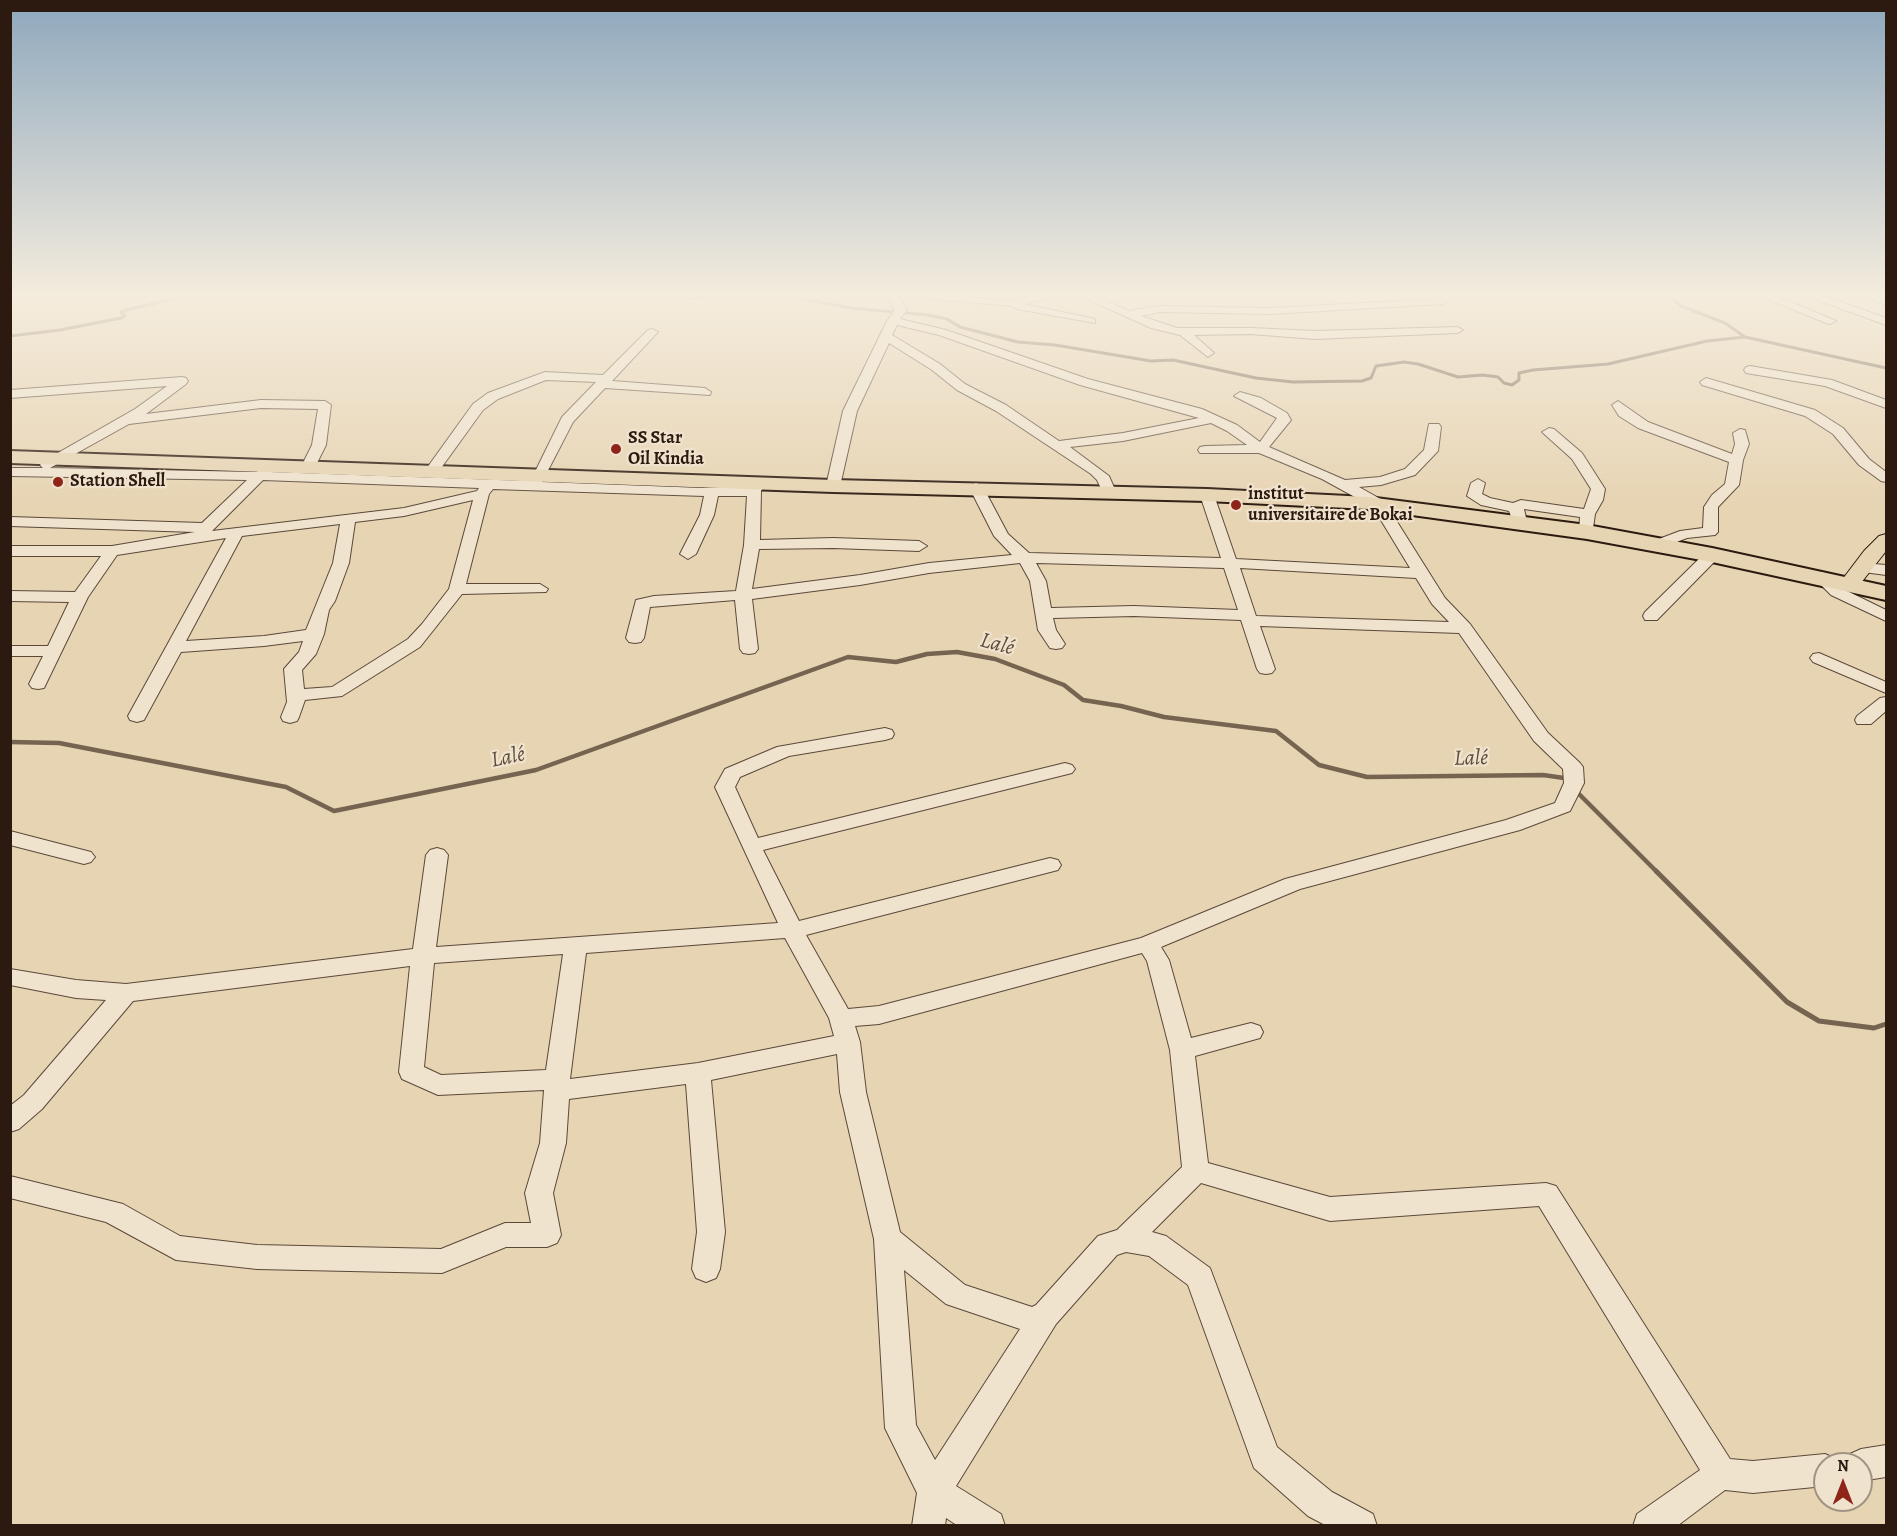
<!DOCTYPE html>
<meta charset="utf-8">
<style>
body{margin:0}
#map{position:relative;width:1897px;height:1536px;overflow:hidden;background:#e7d4b3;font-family:Alegreya,serif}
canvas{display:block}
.frame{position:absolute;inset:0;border:12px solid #2c1a10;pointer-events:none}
.north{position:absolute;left:1813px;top:1452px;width:60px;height:60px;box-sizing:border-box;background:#efe3ce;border:2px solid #a19382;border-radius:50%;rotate:0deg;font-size:16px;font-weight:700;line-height:24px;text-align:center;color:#2c1a10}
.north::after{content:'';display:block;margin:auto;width:21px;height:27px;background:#8f2418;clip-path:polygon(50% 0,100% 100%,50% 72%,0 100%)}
</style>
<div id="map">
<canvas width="1897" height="1536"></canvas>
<div class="frame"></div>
<div class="north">N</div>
</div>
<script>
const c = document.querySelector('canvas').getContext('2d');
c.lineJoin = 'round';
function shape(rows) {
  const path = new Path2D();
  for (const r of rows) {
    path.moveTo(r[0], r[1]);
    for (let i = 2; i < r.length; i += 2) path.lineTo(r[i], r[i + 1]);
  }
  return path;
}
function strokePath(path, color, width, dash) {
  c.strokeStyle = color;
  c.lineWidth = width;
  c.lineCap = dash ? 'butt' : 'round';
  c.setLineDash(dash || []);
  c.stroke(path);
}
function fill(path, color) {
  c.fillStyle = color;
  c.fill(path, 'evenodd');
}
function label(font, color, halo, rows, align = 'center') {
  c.font = font + ' Alegreya,serif';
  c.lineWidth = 4.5;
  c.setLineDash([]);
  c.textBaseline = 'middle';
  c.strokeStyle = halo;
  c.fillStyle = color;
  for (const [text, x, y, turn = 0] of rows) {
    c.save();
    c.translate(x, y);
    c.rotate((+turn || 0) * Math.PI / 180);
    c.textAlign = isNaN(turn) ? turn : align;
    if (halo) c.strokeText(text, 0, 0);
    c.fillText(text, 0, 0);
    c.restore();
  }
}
const streamFar2 = shape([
 [646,293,691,298,777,294,851,308,928,315,947,319,960,327,1018,342,1055,345,1151,361,1173,360,1256,378,1293,382,1362,381,1371,378,1376,366,1404,362,1418,364,1458,377,1483,375,1498,377,1504,383,1512,385,1519,380,1519,373,1533,370,1608,364,1707,341,1745,337],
 [1666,293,1681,306,1725,323,1745,337,1886,368],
 [10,336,60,330,121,318,125,316,121,312,126,310,198,293]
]);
const streamFar1 = shape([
 [10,742,59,743,286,787,334,811,536,770,848,657,896,662,927,654,957,652,995,659,1064,685,1083,700,1121,706,1164,717,1276,731,1319,765,1367,777,1543,775,1564,778,1567,781],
 [1575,790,1657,872]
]);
const stream = shape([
 [1656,871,1787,1002,1819,1021,1874,1028,1886,1024]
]);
const minor = shape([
 [885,293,933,293,1006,301,1047,293,1072,293,1024,304,1095,319,1095,323,1017,309,1012,306,898,296,907,310,900,319,946,330,1088,379,1202,409,1237,425,1260,442,1277,418,1234,396,1240,392,1261,398,1287,413,1291,420,1269,447,1345,480,1380,477,1405,469,1424,450,1429,424,1439,424,1441,427,1438,451,1415,475,1381,485,1359,487,1384,501,1445,598,1470,624,1548,733,1580,763,1583,767,1584,783,1570,811,1520,830,1300,889,1161,947,1169,960,1191,1038,1251,1023,1260,1026,1263,1032,1260,1038,1195,1056,1208,1163,1330,1197,1546,1183,1556,1186,1730,1459,1753,1461,1825,1454,1836,1459,1839,1464,1825,1464,1825,1486,1753,1493,1725,1490,1677,1526,1633,1526,1637,1514,1700,1470,1539,1206,1330,1221,1201,1183,1152,1232,1166,1236,1210,1268,1277,1447,1332,1492,1373,1514,1377,1526,1327,1526,1308,1516,1254,1468,1188,1285,1149,1256,1126,1252,1117,1255,1056,1324,956,1486,1001,1514,1005,1526,958,1526,946,1518,945,1526,912,1526,917,1493,885,1428,874,1239,840,1092,837,1054,711,1080,725,1232,720,1269,716,1278,706,1282,696,1278,692,1269,697,1232,686,1084,569,1099,566,1143,553,1193,561,1235,557,1243,547,1247,506,1247,442,1273,257,1269,176,1260,106,1222,10,1198,10,1176,123,1204,180,1236,257,1245,441,1249,505,1223,531,1223,525,1193,540,1143,544,1090,438,1095,402,1079,399,1072,410,966,133,1001,42,1109,19,1129,10,1132,10,1106,24,1095,106,1000,76,998,10,985,10,969,76,980,126,984,413,949,426,855,430,850,437,848,444,850,448,855,436,947,778,923,715,787,725,769,777,747,885,728,892,730,894,734,892,738,885,740,789,756,740,777,735,787,758,838,1065,763,1072,765,1075,769,1072,773,763,850,799,921,1050,858,1058,860,1061,865,1058,870,806,935,848,1009,879,1006,1141,938,1285,879,1506,820,1555,803,1564,783,1563,769,1534,741,1459,633,1260,626,1275,669,1272,673,1266,674,1260,673,1257,669,1241,620,1134,616,1053,618,1056,630,1065,644,1062,648,1056,649,1050,648,1038,630,1030,581,1020,563,929,573,860,585,752,599,758,649,755,653,749,654,743,653,740,649,735,600,650,607,644,638,641,642,635,643,629,642,626,638,636,600,654,596,736,591,744,545,747,496,718,496,714,515,696,554,688,559,680,554,700,515,704,496,493,489,489,494,466,584,540,584,548,589,546,592,462,594,420,647,342,696,305,700,299,717,297,721,290,723,283,721,281,717,287,702,284,669,299,652,303,641,264,646,181,652,144,720,137,722,130,720,128,716,226,538,117,555,88,597,44,688,38,689,32,688,29,684,43,656,10,656,10,646,48,646,69,602,10,601,10,591,75,592,101,556,10,556,10,546,112,546,195,532,10,526,10,517,202,523,247,480,10,476,10,468,43,468,40,465,42,462,135,409,167,386,10,398,10,390,182,377,186,378,188,381,186,384,146,414,261,400,325,401,331,405,326,445,315,467,308,471,301,467,312,445,318,409,261,408,129,424,50,468,256,472,263,469,270,472,527,481,534,474,562,417,596,382,546,380,498,399,483,410,436,475,431,476,424,472,473,404,488,393,545,372,603,375,648,330,652,329,658,332,656,334,612,381,705,388,711,392,710,395,605,388,573,422,542,482,703,488,749,487,754,479,759,478,766,482,761,491,760,540,833,538,919,541,927,546,919,551,833,548,759,549,752,589,860,575,929,563,1012,555,994,536,969,487,976,483,983,487,1008,534,1029,553,1221,558,1200,495,1207,491,1214,495,1236,559,1410,568,1373,507,1322,479,1259,453,1200,453,1198,450,1200,447,1205,446,1247,445,1227,431,1211,423,1123,441,1070,447,1109,476,1116,492,1114,495,1104,495,1097,480,1091,474,996,411,957,390,932,370,889,343,857,411,840,486,838,489,828,489,826,486,843,411,887,321,895,310,885,293],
 [897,325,939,335,1080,385,1199,418,1123,433,1059,441,1006,405,965,384,940,364,892,335,897,325],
 [263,480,479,488,477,491,404,508,212,531,263,480],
 [473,500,449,589,422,624,408,639,332,687,304,689,302,670,316,654,324,634,329,610,335,601,349,563,355,522,404,516,473,500],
 [340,524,333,563,306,630,264,636,186,641,242,536,340,524],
 [1036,563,1224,568,1238,610,1134,606,1051,608,1046,581,1036,563],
 [1240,568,1416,578,1432,604,1449,622,1256,616,1240,568],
 [785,938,829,1018,834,1036,698,1063,570,1079,586,953,785,938],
 [1142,953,1147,961,1170,1050,1182,1167,1117,1230,1098,1236,1036,1305,1032,1307,965,1285,900,1232,866,1092,860,1042,855,1026,879,1024,1142,953],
 [563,954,546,1070,441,1075,424,1067,434,963,563,954],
 [904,1270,946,1304,1020,1329,935,1460,916,1425,904,1270],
 [1074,293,1089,293,1129,311,1159,306,1270,308,1440,299,1446,302,1444,304,1270,314,1159,312,1141,316,1177,328,1251,328,1315,331,1457,327,1463,330,1457,333,1315,339,1251,334,1194,335,1214,353,1208,357,1180,335,1151,328,1074,293],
 [1753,293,1769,293,1836,321,1830,324,1826,323,1753,293],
 [1798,293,1815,293,1886,318,1886,325,1798,293],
 [1856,293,1872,293,1886,298,1886,305,1856,293],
 [1750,366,1832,380,1886,400,1886,408,1825,386,1746,373,1744,370,1746,367,1750,366],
 [1706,378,1815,410,1843,428,1869,459,1886,472,1886,482,1881,481,1859,465,1833,434,1805,416,1702,385,1700,382,1706,378],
 [1618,401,1648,422,1732,454,1735,444,1733,433,1740,429,1745,430,1749,444,1743,460,1739,485,1718,507,1718,532,1715,535,1687,538,1661,548,1651,548,1648,545,1651,542,1680,531,1703,528,1704,507,1712,495,1725,484,1729,462,1638,428,1619,416,1612,405,1618,401],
 [1549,428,1554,429,1582,453,1605,489,1603,500,1595,514,1592,535,1587,537,1579,532,1580,517,1524,509,1527,522,1519,527,1514,525,1509,511,1481,505,1467,496,1471,483,1478,479,1485,483,1482,494,1490,498,1513,503,1521,500,1584,509,1591,489,1572,459,1542,432,1549,428],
 [1712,550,1720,555,1718,558,1657,620,1645,620,1643,616,1645,612,1706,552,1712,550],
 [1862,563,1886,565,1886,575,1856,571,1854,568,1862,563],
 [1821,572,1827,574,1843,589,1886,610,1886,621,1831,595,1813,577,1821,572],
 [1819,653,1886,682,1886,693,1813,662,1810,658,1813,654,1819,653],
 [1886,697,1886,711,1871,724,1857,724,1855,720,1857,716,1880,698,1886,697],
 [10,831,91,852,95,857,91,862,84,864,10,845,10,831],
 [1886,1445,1886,1477,1861,1481,1861,1464,1845,1464,1850,1454,1861,1449,1886,1445]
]);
const major = shape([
 [1886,534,1886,551,1857,588,1850,590,1843,588,1839,584,1864,551,1879,536,1886,534]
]);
const highway = shape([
 [10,451,833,480,1207,489,1368,497,1587,525,1712,548,1886,586,1886,600,1712,562,1587,539,1368,509,1207,501,833,492,10,463,10,451]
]);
const markers = [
 [616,449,6,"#8f2418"],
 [58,482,6,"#8f2418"],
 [1236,505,6,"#8f2418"]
];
const farPoinames = [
 ["SS Star",628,439],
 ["Oil Kindia",628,460],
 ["Station Shell",70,482],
 ["institut",1248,495],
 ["universitaire de Bokai",1248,516]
];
const waterNames = [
 ["Lalé",997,645,15],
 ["Lalé",508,758,-12],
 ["Lalé",1471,759,-1]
];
strokePath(streamFar2, '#766451', 3);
strokePath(streamFar1, '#766451', 4.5);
strokePath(stream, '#766451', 5);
strokePath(minor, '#5b4839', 2);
strokePath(major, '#2c1a10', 2);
strokePath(highway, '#2c1a10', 4);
fill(minor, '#efe3ce');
fill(major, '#e7d4b3');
fill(highway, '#e7d4b3');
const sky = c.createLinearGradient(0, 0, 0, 508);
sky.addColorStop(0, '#8ea8bd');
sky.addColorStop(0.58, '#f4ecdd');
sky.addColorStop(1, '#f4ecdd00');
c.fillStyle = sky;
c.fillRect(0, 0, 1897, 508);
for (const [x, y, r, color] of markers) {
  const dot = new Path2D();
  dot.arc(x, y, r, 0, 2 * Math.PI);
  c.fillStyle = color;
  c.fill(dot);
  strokePath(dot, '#efe3ce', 2);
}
label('bold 18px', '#2c1a10', '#efe3ce', farPoinames, 'left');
label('italic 22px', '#5d4b3b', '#efe3ce', waterNames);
</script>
